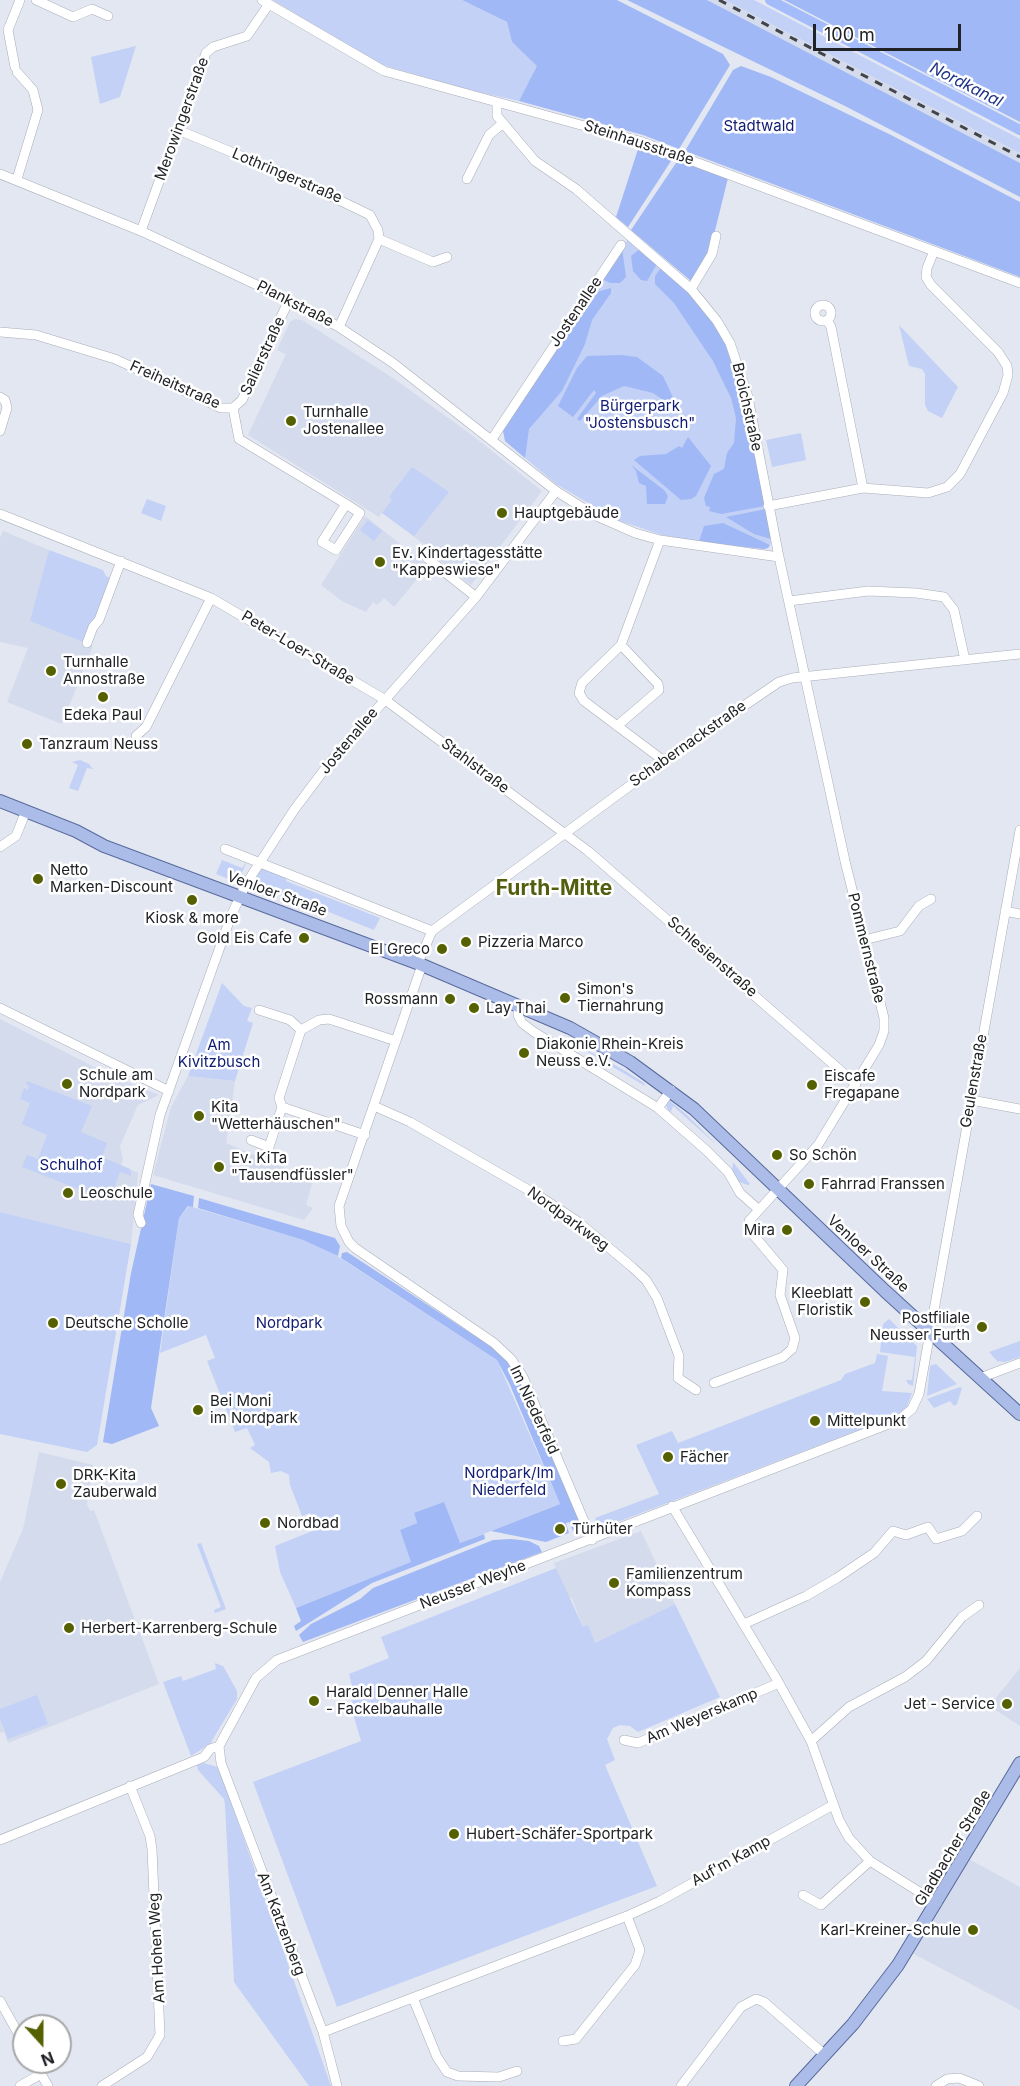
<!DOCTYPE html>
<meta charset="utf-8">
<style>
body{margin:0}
#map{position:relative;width:1020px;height:2086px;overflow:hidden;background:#e3e7f2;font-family:Inter,sans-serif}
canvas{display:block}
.north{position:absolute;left:12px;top:2014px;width:60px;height:60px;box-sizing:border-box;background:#fff;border:2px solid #a6a7a8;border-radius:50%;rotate:159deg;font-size:16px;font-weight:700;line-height:24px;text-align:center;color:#202225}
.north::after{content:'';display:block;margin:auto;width:21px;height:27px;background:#556101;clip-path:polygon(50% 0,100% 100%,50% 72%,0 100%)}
.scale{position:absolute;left:813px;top:24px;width:148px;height:27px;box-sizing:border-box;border:3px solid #202225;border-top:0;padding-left:8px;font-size:18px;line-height:21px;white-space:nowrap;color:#202225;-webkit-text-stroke:4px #fff;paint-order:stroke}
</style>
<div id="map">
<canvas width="1020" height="2086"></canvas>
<div class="north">N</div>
<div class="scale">100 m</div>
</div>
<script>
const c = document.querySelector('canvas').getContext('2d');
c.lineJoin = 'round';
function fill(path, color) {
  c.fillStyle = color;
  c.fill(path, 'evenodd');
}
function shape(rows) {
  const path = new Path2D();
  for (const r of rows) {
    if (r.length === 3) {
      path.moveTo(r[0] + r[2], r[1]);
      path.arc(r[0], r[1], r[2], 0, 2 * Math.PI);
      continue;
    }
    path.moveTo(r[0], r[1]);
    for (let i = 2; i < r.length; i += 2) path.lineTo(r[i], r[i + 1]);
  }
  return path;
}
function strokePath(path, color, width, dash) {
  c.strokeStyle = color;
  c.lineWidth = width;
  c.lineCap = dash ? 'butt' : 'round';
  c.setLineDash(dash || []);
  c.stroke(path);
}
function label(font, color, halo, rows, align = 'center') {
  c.font = font + ' Inter,sans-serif';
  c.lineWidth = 5;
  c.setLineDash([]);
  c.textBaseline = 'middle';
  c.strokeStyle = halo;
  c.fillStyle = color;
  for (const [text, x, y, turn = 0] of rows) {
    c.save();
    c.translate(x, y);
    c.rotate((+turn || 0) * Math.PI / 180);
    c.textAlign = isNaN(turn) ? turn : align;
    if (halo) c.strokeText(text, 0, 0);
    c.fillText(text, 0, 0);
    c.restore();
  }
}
const built = shape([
 [707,0,725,0,1020,153,1020,163],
 [295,319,302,320,396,380,477,439,542,491,471,585,433,555,429,548,382,513,379,517,248,435,286,354,277,350,290,322],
 [365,516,428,566,394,607,384,598,377,605,373,602,366,612,342,601,321,585],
 [3,531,49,550,31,621,93,646,62,724,7,702,28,648,0,642,0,538],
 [0,1019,108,1074,159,1095,138,1105,120,1146,123,1160,121,1165,138,1173,131,1244,0,1212],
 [188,1076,235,1081,226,1143,313,1180,306,1205,313,1208,304,1220,153,1175,171,1107],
 [39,1452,93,1465,87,1504,90,1511,94,1510,159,1684,8,1743,4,1732,0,1733,0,1582,23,1529],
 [641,1531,675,1604,595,1643,583,1627,572,1598,568,1599,554,1563],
 [1020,1668,1020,1726,991,1707,991,1704],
 [969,1859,1020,1887,1020,2010,912,1953]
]);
const green = shape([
 [273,0,462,0,507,22,512,42,538,66,519,101,469,90,379,64],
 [725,0,754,0,1020,139,1020,153],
 [136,46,120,97,100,104,91,57],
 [628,239,691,294,726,346,765,504,771,543,768,548,764,549,692,541,662,535,617,520,556,484,505,441,503,430],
 [899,325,958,387,942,418,928,411,925,405,925,374,922,369,909,366],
 [801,433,806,460,772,467,766,440],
 [412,467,449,492,414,536,382,513,392,500,389,497],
 [147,499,166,506,161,521,141,513],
 [368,520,382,531,374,541,360,530],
 [49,550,103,570,106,576,112,579,96,620,83,642,30,621],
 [80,760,89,764,93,769,87,768,78,791,69,788,78,765,72,762],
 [222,860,242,868,247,861,240,877,226,878,216,874],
 [264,868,287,877,286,881,380,918,374,930,281,893,269,886,252,886,259,870],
 [222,983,244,1006,252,1008,247,1021,253,1023,235,1081,188,1076],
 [568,1040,624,1070,644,1083,645,1086,576,1045,567,1047,562,1045],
 [27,1081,92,1106,81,1132,107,1143,102,1157,130,1169,131,1173,131,1176,120,1172,109,1201,22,1167,27,1155,38,1159,47,1135,22,1124,30,1103,20,1099,24,1088,28,1090,29,1086,26,1084],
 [669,1100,687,1115,718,1146,673,1106,671,1112,668,1110,666,1105],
 [733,1162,750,1184,748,1185,736,1181,732,1172],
 [189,1206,303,1240,334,1254,497,1360,560,1504,460,1543,414,1513,417,1523,400,1530,412,1562,296,1608,280,1572,275,1546,320,1528,318,1519,313,1521,310,1513,302,1516,290,1485,289,1475,281,1471,271,1473,269,1462,250,1448,255,1445,247,1428,235,1432,207,1361,215,1358,206,1335,160,1353,179,1218],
 [0,1212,131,1244,97,1445,87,1452,0,1434],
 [889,1319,917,1346,913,1386,908,1384,906,1380,912,1380,915,1357,880,1352,883,1324],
 [1020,1341,1020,1357,1005,1362,997,1361,989,1352],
 [877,1354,888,1356,882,1391,912,1393,907,1407,896,1416,599,1529,595,1518,659,1494,636,1445,672,1431,678,1443,841,1380,845,1374,875,1363],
 [936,1364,957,1384,927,1396,930,1366],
 [960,1387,962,1388,957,1404,954,1406,950,1401,934,1408,927,1399],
 [201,1543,226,1609,215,1613,214,1610,221,1607,197,1544],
 [556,1568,583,1627,588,1625,595,1643,675,1604,720,1697,638,1732,630,1726,620,1725,613,1728,607,1739,615,1760,605,1765,657,1886,337,2007,253,1782,361,1741,351,1707,354,1694,349,1674,389,1658,381,1637],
 [215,1663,223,1666,237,1691,237,1699,210,1744,191,1756,163,1682,181,1676,183,1681,216,1669],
 [37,1695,48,1724,8,1739,0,1718,0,1709],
 [204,1763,217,1767,221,1774,331,2086,309,2086,234,1982,225,1805,224,1799,198,1770,197,1765]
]);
const forest = shape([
 [462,0,617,0,723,54,730,65,679,149,643,135,519,101,537,66,512,42,507,22],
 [627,0,707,0,1020,163,1020,197,845,106],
 [784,0,1020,0,1020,122],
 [741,66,771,77,891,135,1020,202,1020,277,685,151,733,70],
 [639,146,673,158,628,227,616,217],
 [678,160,728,178,710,251,691,281,631,230],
 [622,248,626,277,620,283,610,283,602,279],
 [640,249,657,264,647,281,641,280,633,271,631,256],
 [661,268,691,294,713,322,726,346,744,398,765,506,721,514,709,511,710,507,706,506,704,498,714,474,724,469,727,453,734,443,736,418,731,398,713,361,674,303,655,284,655,276],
 [611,288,611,293,592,320,585,344,562,391,529,429,525,458,505,441,503,430,593,293],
 [621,355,637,357,663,376,677,406,673,407,653,393,624,386,602,396,580,421,577,419,596,393,594,390,573,417,558,406,577,368,587,356],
 [688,437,711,466,696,496,691,499,681,500,634,460,640,456,666,454,679,446,682,448],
 [631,465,664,490,668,496,665,504,647,504,646,486,639,483,636,471],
 [766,509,771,539,754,534,726,517],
 [723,523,770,545,768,548,764,549,699,542,704,526],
 [151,1184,194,1196,193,1207,188,1206,179,1218,151,1408,159,1426,112,1444,103,1442,131,1273],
 [199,1198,335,1238,340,1246,338,1256,303,1240,198,1208],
 [347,1252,492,1347,507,1361,520,1381,582,1528,573,1531,569,1522,566,1523,569,1533,546,1542,491,1531,560,1504,510,1385,497,1360,341,1258,342,1253],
 [444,1502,460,1543,484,1534,485,1539,372,1583,296,1631,294,1626,301,1621,296,1608,411,1562,400,1530,417,1523,414,1513],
 [511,1539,529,1541,539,1546,542,1552,303,1642,299,1635,311,1624,360,1599,373,1588,493,1540]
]);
const canal = shape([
 [770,0,1020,130]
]);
const minor = shape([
 [36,0,73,17,92,9,108,16],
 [262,0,384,71,639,141,1020,283],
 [15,67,8,30,20,0],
 [497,102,497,116,535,161,576,189,691,289,717,321,730,343,748,397,779,557,845,861,884,1018,884,1031,879,1045,818,1145,749,1221,751,1232,783,1270,780,1295,795,1338,792,1349,783,1357,714,1383],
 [178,130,287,175,370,215,378,230,379,239,339,327],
 [0,174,141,231,289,300,339,327,393,363,556,491,594,515,635,533,660,540,779,557],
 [17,179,38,110,33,90,17,72],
 [467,179,489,135,502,124],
 [141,231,206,53,213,47,247,36,269,4],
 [379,239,433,262,447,257],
 [691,289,712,254,716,236],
 [823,313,8],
 [827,320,831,327,863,488],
 [0,332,36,335,115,359,221,408,233,408],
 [0,397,5,400,7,408,0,431],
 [233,408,239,439,346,504,360,513,336,550,322,542,346,504],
 [233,408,242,400,289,300],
 [492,439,621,245],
 [768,506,863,488,928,493,947,487,960,474,1003,393,1008,375,1007,366,998,352,931,285,926,277,927,268,934,251],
 [0,514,211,598,384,699,588,851,856,1084],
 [660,540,621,645,582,683,579,693,584,701,664,761],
 [427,558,476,597],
 [789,601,868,591,916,593,944,597,954,610,965,660],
 [87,643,93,627,99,620,121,561],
 [617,726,659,690,658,684,621,645],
 [136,736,146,727,211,598],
 [0,847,16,836,26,811],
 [225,849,432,931],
 [1005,911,1020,914],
 [864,940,900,931,919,906,931,899],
 [418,963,432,931,673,754,779,682,792,678,1020,654],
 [422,965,339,1206,341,1226,349,1242,355,1248,494,1343,511,1359,523,1377,592,1540],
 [518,1006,518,1015,522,1023,534,1032,658,1108],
 [0,1008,169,1091],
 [259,1010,290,1020,301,1030],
 [671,1090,658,1108,707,1151,728,1172,740,1193,758,1209],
 [971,1100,1020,1109],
 [374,1106,410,1122,539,1196,577,1221,632,1267,646,1280,657,1298,679,1356,678,1378,696,1390],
 [282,1107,365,1135],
 [251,1140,269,1147,282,1107,279,1098,301,1030,319,1020,329,1019,396,1041],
 [141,1223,138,1215,160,1115,231,916,246,884,294,810,330,762,476,597,556,491],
 [980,1378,1020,1363],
 [672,1506,776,1678,811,1741,839,1820,849,1838,870,1861,937,1903],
 [744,1624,806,1596,837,1578,874,1553,893,1531,906,1535,928,1527,936,1539,962,1531,977,1516],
 [624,1740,638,1743,779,1683],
 [811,1741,849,1707,905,1677,926,1661,962,1617,979,1605],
 [219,1746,221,1763,323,2032,337,2086],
 [0,1840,204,1757,210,1749,219,1746,256,1678,277,1660,899,1420,912,1409,919,1394,1020,830],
 [803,1895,821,1905,870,1861],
 [413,1998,437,2057,447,2072,458,2076,499,2077,517,2071],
 [0,2001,24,2044],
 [323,2032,627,1916,660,1901,833,1805],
 [563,2041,576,2039,635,1965,640,1950,627,1916],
 [34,2062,48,2086],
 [20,2086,41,2074],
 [102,2086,147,2057,160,2035,152,1849,150,1836,130,1786],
 [681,2086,741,2007,756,1999,764,2002,825,2055],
 [936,2086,947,2079,959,2078,979,2086]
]);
const major = shape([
 [0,801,76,831,104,846,422,965,570,1028,630,1062,694,1109,885,1291,1020,1414],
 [796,2086,853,2024,898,1965,1020,1763]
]);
const rail = shape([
 [719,0,1020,157]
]);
const markers = [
 [291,421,6,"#556101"],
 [502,513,6,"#556101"],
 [380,562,6,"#556101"],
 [51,671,6,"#556101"],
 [103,697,6,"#556101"],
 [27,744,6,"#556101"],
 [38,879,6,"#556101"],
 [192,900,6,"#556101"],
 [304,938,6,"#556101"],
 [466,942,6,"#556101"],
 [442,949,6,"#556101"],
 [565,998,6,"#556101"],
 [450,999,6,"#556101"],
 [474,1008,6,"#556101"],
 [524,1053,6,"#556101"],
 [67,1084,6,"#556101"],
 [812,1085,6,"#556101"],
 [199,1116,6,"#556101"],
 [777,1155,6,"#556101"],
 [219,1167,6,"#556101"],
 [809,1184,6,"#556101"],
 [68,1193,6,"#556101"],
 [787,1230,6,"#556101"],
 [865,1302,6,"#556101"],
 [53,1323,6,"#556101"],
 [982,1327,6,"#556101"],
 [198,1410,6,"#556101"],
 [815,1421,6,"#556101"],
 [668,1457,6,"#556101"],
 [61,1484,6,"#556101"],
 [265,1523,6,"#556101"],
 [560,1529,6,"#556101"],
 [614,1583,6,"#556101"],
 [69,1628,6,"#556101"],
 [314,1701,6,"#556101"],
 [1007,1704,6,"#556101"],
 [454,1834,6,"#556101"],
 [973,1930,6,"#556101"]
];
const streetNames = [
 ["Merowingerstraße",182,119,-70],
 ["Steinhausstraße",639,143,18],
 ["Lothringerstraße",287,176,23],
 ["Plankstraße",295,304,27],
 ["Jostenallee",576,312,-56],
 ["Salierstraße",263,356,-65],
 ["Freiheitstraße",175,385,24],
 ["Broichstraße",747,407,77],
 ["Peter-Loer-Straße",298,648,31],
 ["Jostenallee",349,741,-50],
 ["Schabernackstraße",688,744,-35],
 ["Stahlstraße",475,766,37],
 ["Venloer Straße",277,894,20],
 ["Pommernstraße",866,948,76],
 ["Schlesienstraße",712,957,41],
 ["Geulenstraße",974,1081,-80],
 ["Nordparkweg",568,1219,36],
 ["Venloer Straße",868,1254,43],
 ["Im Niederfeld",534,1410,65],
 ["Neusser Weyhe",473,1585,-21],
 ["Am Weyerskamp",702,1716,-23],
 ["Gladbacher Straße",953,1848,-59],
 ["Auf'm Kamp",731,1861,-29],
 ["Am Katzenberg",281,1924,69],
 ["Am Hohen Weg",157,1948,-93]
];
const parkNames = [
 ["Stadtwald",759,126],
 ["Bürgerpark",640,406],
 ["\"Jostensbusch\"",640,423],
 ["Am",219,1045],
 ["Kivitzbusch",219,1062],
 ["Schulhof",71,1165],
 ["Nordpark",289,1323],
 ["Nordpark/Im",509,1473],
 ["Niederfeld",509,1490]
];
const poiNames = [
 ["Turnhalle",303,412],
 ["Jostenallee",303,429],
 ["Hauptgebäude",514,513],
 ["Ev. Kindertagesstätte",392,553],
 ["\"Kappeswiese\"",392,570],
 ["Turnhalle",63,662],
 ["Annostraße",63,679],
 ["Edeka Paul",103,715,"center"],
 ["Tanzraum Neuss",39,744],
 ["Netto",50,870],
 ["Marken-Discount",50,887],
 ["Kiosk & more",192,918,"center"],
 ["Gold Eis Cafe",292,938,"right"],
 ["Pizzeria Marco",478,942],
 ["El Greco",430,949,"right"],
 ["Simon's",577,989],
 ["Tiernahrung",577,1006],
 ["Rossmann",438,999,"right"],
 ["Lay Thai",486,1008],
 ["Diakonie Rhein-Kreis",536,1044],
 ["Neuss e.V.",536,1061],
 ["Schule am",79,1075],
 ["Nordpark",79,1092],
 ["Eiscafe",824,1076],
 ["Fregapane",824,1093],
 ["Kita",211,1107],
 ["\"Wetterhäuschen\"",211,1124],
 ["So Schön",789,1155],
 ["Ev. KiTa",231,1158],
 ["\"Tausendfüssler\"",231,1175],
 ["Fahrrad Franssen",821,1184],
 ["Leoschule",80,1193],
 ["Mira",775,1230,"right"],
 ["Kleeblatt",853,1293,"right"],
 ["Floristik",853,1310,"right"],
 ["Postfiliale",970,1318,"right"],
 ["Neusser Furth",970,1335,"right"],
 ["Deutsche Scholle",65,1323],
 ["Bei Moni",210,1401],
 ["im Nordpark",210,1418],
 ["Mittelpunkt",827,1421],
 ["Fächer",680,1457],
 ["DRK-Kita",73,1475],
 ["Zauberwald",73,1492],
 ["Nordbad",277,1523],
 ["Türhüter",572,1529],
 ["Familienzentrum",626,1574],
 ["Kompass",626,1591],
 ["Herbert-Karrenberg-Schule",81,1628],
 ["Harald Denner Halle",326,1692],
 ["- Fackelbauhalle",326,1709],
 ["Jet - Service",995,1704,"right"],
 ["Hubert-Schäfer-Sportpark",466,1834],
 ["Karl-Kreiner-Schule",961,1930,"right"]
];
const waterNames = [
 ["Nordkanal",966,85,27]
];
const districtNames = [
 ["Furth-Mitte",554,889]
];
fill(built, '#d4dbec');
fill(green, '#c2d1f5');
fill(forest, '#a0b8f5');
strokePath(canal, '#a4bcf9', 10);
strokePath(minor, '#a8adb7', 10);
strokePath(major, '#576a9b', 14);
strokePath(minor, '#fff', 9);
strokePath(major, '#acbce9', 12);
strokePath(rail, '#424448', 3, [8, 8]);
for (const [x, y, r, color] of markers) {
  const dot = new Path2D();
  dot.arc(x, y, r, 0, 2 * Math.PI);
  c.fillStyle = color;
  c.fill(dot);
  strokePath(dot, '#fff', 2);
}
label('15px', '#202225', '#fff', streetNames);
label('15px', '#101c72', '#fff', parkNames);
label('15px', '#202225', '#fff', poiNames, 'left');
label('italic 16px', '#1e3288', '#fff', waterNames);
label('bold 21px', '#535f0f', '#fff', districtNames);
</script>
